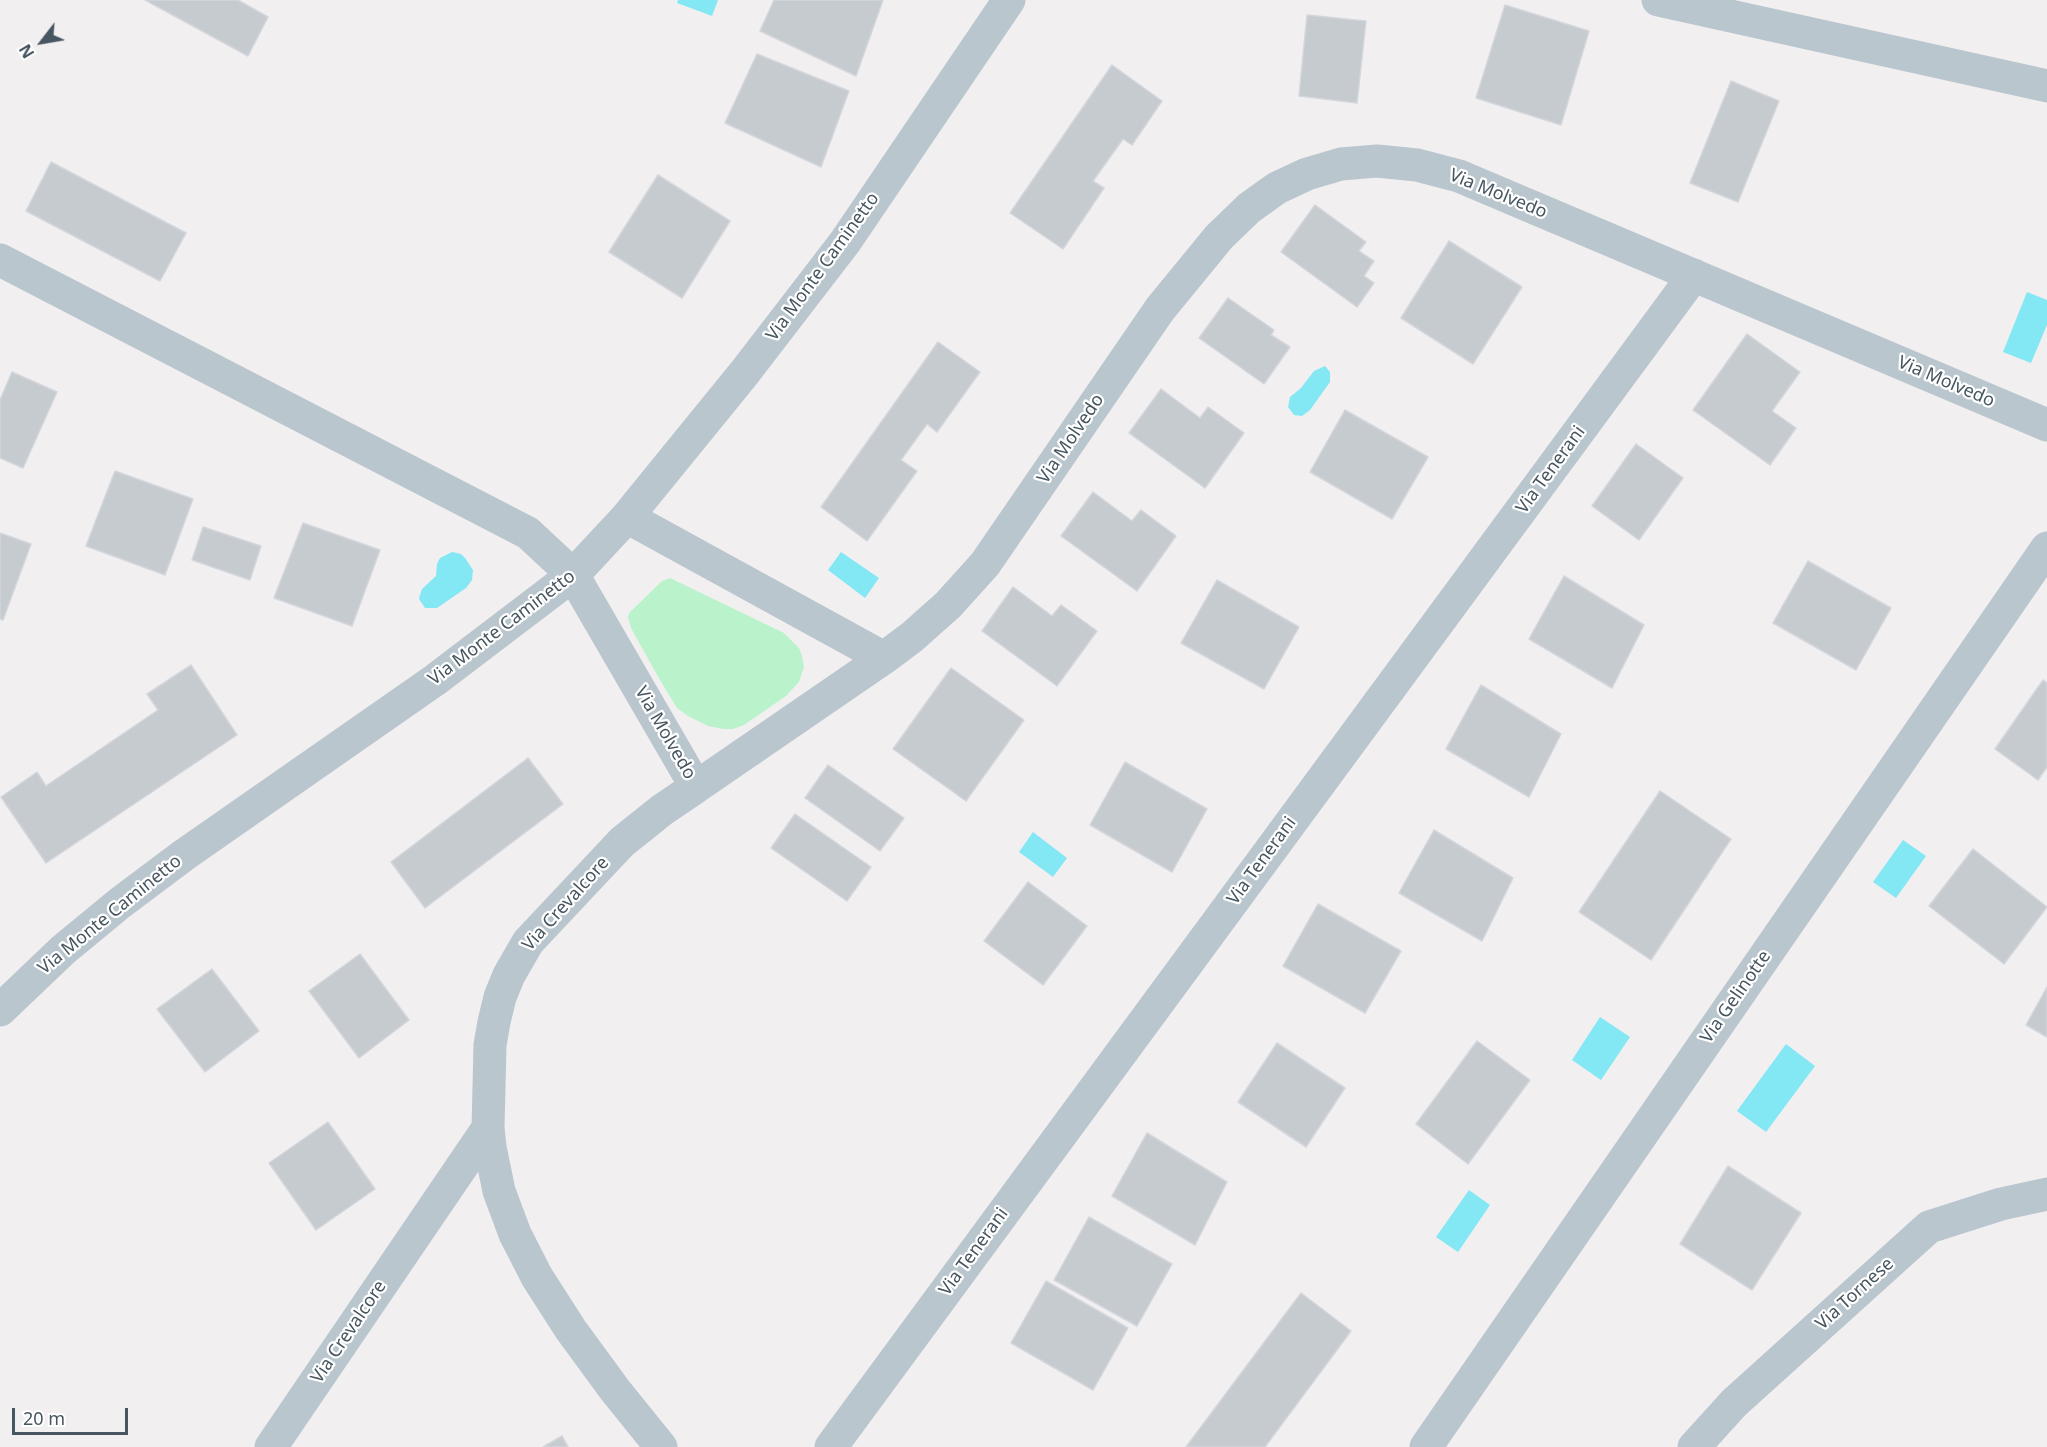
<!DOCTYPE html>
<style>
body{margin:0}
#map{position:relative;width:2047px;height:1447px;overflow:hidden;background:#f2eff0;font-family:"Noto Sans",sans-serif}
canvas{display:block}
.north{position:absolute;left:12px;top:12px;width:60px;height:60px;-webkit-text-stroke:4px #fff;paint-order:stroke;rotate:239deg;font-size:16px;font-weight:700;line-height:24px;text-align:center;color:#46555f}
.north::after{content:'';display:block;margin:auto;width:21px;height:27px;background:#46555f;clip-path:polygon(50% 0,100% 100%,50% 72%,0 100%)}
.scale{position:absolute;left:12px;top:1408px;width:116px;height:27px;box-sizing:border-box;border:3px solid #46555f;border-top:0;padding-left:8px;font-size:18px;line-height:21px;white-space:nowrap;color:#46555f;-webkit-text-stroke:4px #fff;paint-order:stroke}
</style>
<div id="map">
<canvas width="2047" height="1447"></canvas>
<div class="north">N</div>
<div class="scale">20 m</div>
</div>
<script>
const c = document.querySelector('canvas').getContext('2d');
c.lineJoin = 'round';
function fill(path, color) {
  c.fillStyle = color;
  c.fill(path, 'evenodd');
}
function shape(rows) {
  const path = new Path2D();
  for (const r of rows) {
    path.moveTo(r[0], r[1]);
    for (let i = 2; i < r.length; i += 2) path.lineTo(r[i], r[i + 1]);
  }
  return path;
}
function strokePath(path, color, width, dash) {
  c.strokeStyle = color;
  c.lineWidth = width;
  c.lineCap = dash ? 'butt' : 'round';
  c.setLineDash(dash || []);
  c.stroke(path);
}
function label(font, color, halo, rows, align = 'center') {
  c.font = font + ' "Noto Sans",sans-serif';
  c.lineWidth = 4.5;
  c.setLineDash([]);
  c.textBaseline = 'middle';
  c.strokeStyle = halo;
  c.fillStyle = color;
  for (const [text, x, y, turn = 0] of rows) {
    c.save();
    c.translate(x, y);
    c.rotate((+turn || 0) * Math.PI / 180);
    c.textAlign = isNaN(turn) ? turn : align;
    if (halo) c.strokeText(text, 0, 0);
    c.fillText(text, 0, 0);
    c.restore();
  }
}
const green = shape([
 [670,578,784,633,799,648,802,656,804,667,799,682,786,696,744,725,733,729,723,729,708,726,688,716,677,708,660,680,632,630,628,618,629,613,662,581]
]);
const water = shape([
 [678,0,718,0,712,16,677,3],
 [2027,292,2047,300,2047,325,2031,363,2003,352],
 [1325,366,1330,372,1330,382,1310,410,1302,416,1294,415,1288,407,1290,397,1301,388,1314,371],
 [452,552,461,554,465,558,473,570,472,580,466,588,437,608,425,608,419,599,420,595,422,589,436,576,437,564,440,558],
 [841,552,879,578,865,598,828,570],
 [1033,832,1067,858,1053,877,1019,852],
 [1903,840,1926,856,1896,898,1873,882],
 [1600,1017,1630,1037,1601,1080,1572,1060],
 [1786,1044,1815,1066,1766,1132,1737,1111],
 [1469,1190,1490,1205,1458,1252,1436,1237]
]);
const building = shape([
 [145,0,238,0,268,17,248,56,145,0],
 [774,0,883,0,856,76,760,31,774,0],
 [1505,5,1589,31,1561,125,1476,98,1505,5],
 [1307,15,1366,21,1357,103,1299,96,1307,15],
 [757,54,849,91,821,167,725,123,757,54],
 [1112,65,1162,101,1132,145,1123,139,1093,181,1104,188,1063,249,1010,213,1112,65],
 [1731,81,1779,101,1738,202,1690,183,1731,81],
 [51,162,186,233,160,281,26,211,51,162],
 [658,175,730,221,682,298,609,252,658,175],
 [1315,205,1366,242,1359,251,1374,261,1364,276,1374,283,1357,307,1281,252,1315,205],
 [1449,241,1522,287,1473,364,1401,318,1449,241],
 [1228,298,1274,330,1271,335,1290,347,1264,384,1199,338,1228,298],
 [1747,334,1800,372,1772,411,1796,428,1770,465,1693,410,1747,334],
 [938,342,980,372,937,432,927,424,901,460,917,471,867,541,821,507,938,342],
 [12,372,57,392,23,468,0,458,0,400,12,372],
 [1161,389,1200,418,1208,407,1244,433,1205,488,1129,433,1161,389],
 [1345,410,1428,457,1392,519,1310,472,1345,410],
 [1636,444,1683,478,1639,540,1592,506,1636,444],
 [115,471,193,499,165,575,86,546,115,471],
 [1093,492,1132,521,1141,510,1176,536,1137,591,1061,536,1093,492],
 [303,523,380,550,352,626,274,598,303,523],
 [203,527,261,546,250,580,192,560,203,527],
 [0,533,31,544,3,620,0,619,0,533],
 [1808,561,1891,608,1856,670,1773,623,1808,561],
 [1564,576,1644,625,1612,688,1529,639,1564,576],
 [1217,580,1299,627,1264,689,1181,643,1217,580],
 [1013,587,1052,616,1061,605,1097,631,1057,686,982,631,1013,587],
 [191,665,237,735,46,863,1,797,37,772,46,786,158,710,147,694,191,665],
 [951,668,1024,720,966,801,893,749,951,668],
 [2043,680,2047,683,2047,767,2038,780,1995,749,2043,680],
 [1481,685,1561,734,1529,797,1446,749,1481,685],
 [528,758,563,804,425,908,391,862,528,758],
 [1125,762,1207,809,1172,872,1090,825,1125,762],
 [828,765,904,818,880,851,805,798,828,765],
 [1660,791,1731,839,1651,960,1579,912,1660,791],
 [795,814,871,867,847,901,771,848,795,814],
 [1434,830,1513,878,1482,941,1399,893,1434,830],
 [1973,849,2047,907,2004,964,1929,906,1973,849],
 [1028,882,1087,926,1043,985,984,941,1028,882],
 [1318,904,1401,951,1365,1013,1283,966,1318,904],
 [360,954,409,1020,359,1058,309,991,360,954],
 [212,969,259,1031,205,1072,157,1009,212,969],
 [2047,987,2047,1037,2026,1025,2047,987],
 [1477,1041,1530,1080,1468,1164,1416,1124,1477,1041],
 [1277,1043,1345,1088,1306,1147,1238,1102,1277,1043],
 [328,1122,375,1189,316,1230,269,1163,328,1122],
 [1147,1133,1227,1182,1195,1245,1112,1196,1147,1133],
 [1728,1166,1801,1213,1752,1290,1680,1244,1728,1166],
 [1089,1217,1172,1264,1137,1326,1054,1280,1089,1217],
 [1046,1281,1128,1328,1093,1390,1011,1343,1046,1281],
 [1301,1293,1351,1331,1265,1447,1186,1447,1301,1293],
 [562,1436,568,1447,543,1447,562,1436]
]);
const minor = shape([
 [1658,0,2047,86],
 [0,260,528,533,573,575,696,787,884,658,912,637,948,605,985,564,1160,309,1219,237,1249,208,1277,188,1307,174,1341,164,1377,161,1417,165,1459,176,2047,425],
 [627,517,884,658],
 [0,1010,63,950,120,903,184,855,435,680,573,575,627,517,745,372,845,242,1009,0],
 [271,1447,488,1128],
 [661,1447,615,1390,571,1330,537,1277,515,1234,499,1191,490,1147,488,1128,490,1045,494,1022,500,997,509,975,528,942,622,842,662,810,696,787],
 [831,1447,1694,275],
 [1426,1447,2047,548],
 [1694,1447,1734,1403,1929,1227,2001,1204,2047,1194]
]);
const streetNames = [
 ["Via Molvedo",1498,194,22],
 ["Via Monte Caminetto",823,267,-54],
 ["Via Molvedo",1946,382,23],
 ["Via Molvedo",1071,439,-56],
 ["Via Tenerani",1551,470,-54],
 ["Via Monte Caminetto",502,628,-37],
 ["Via Molvedo",665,733,60],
 ["Via Tenerani",1262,861,-54],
 ["Via Crevalcore",566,904,-48],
 ["Via Monte Caminetto",110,915,-39],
 ["Via Gelinotte",1736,997,-55],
 ["Via Tenerani",974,1252,-54],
 ["Via Tornese",1855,1294,-42],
 ["Via Crevalcore",349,1332,-56]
];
fill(green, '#baf3cb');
fill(water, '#83e7f4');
fill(building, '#c6cbd0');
strokePath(building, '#d3d6dc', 1.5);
strokePath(minor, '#bac6ce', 33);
label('18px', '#46555f', '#fff', streetNames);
</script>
